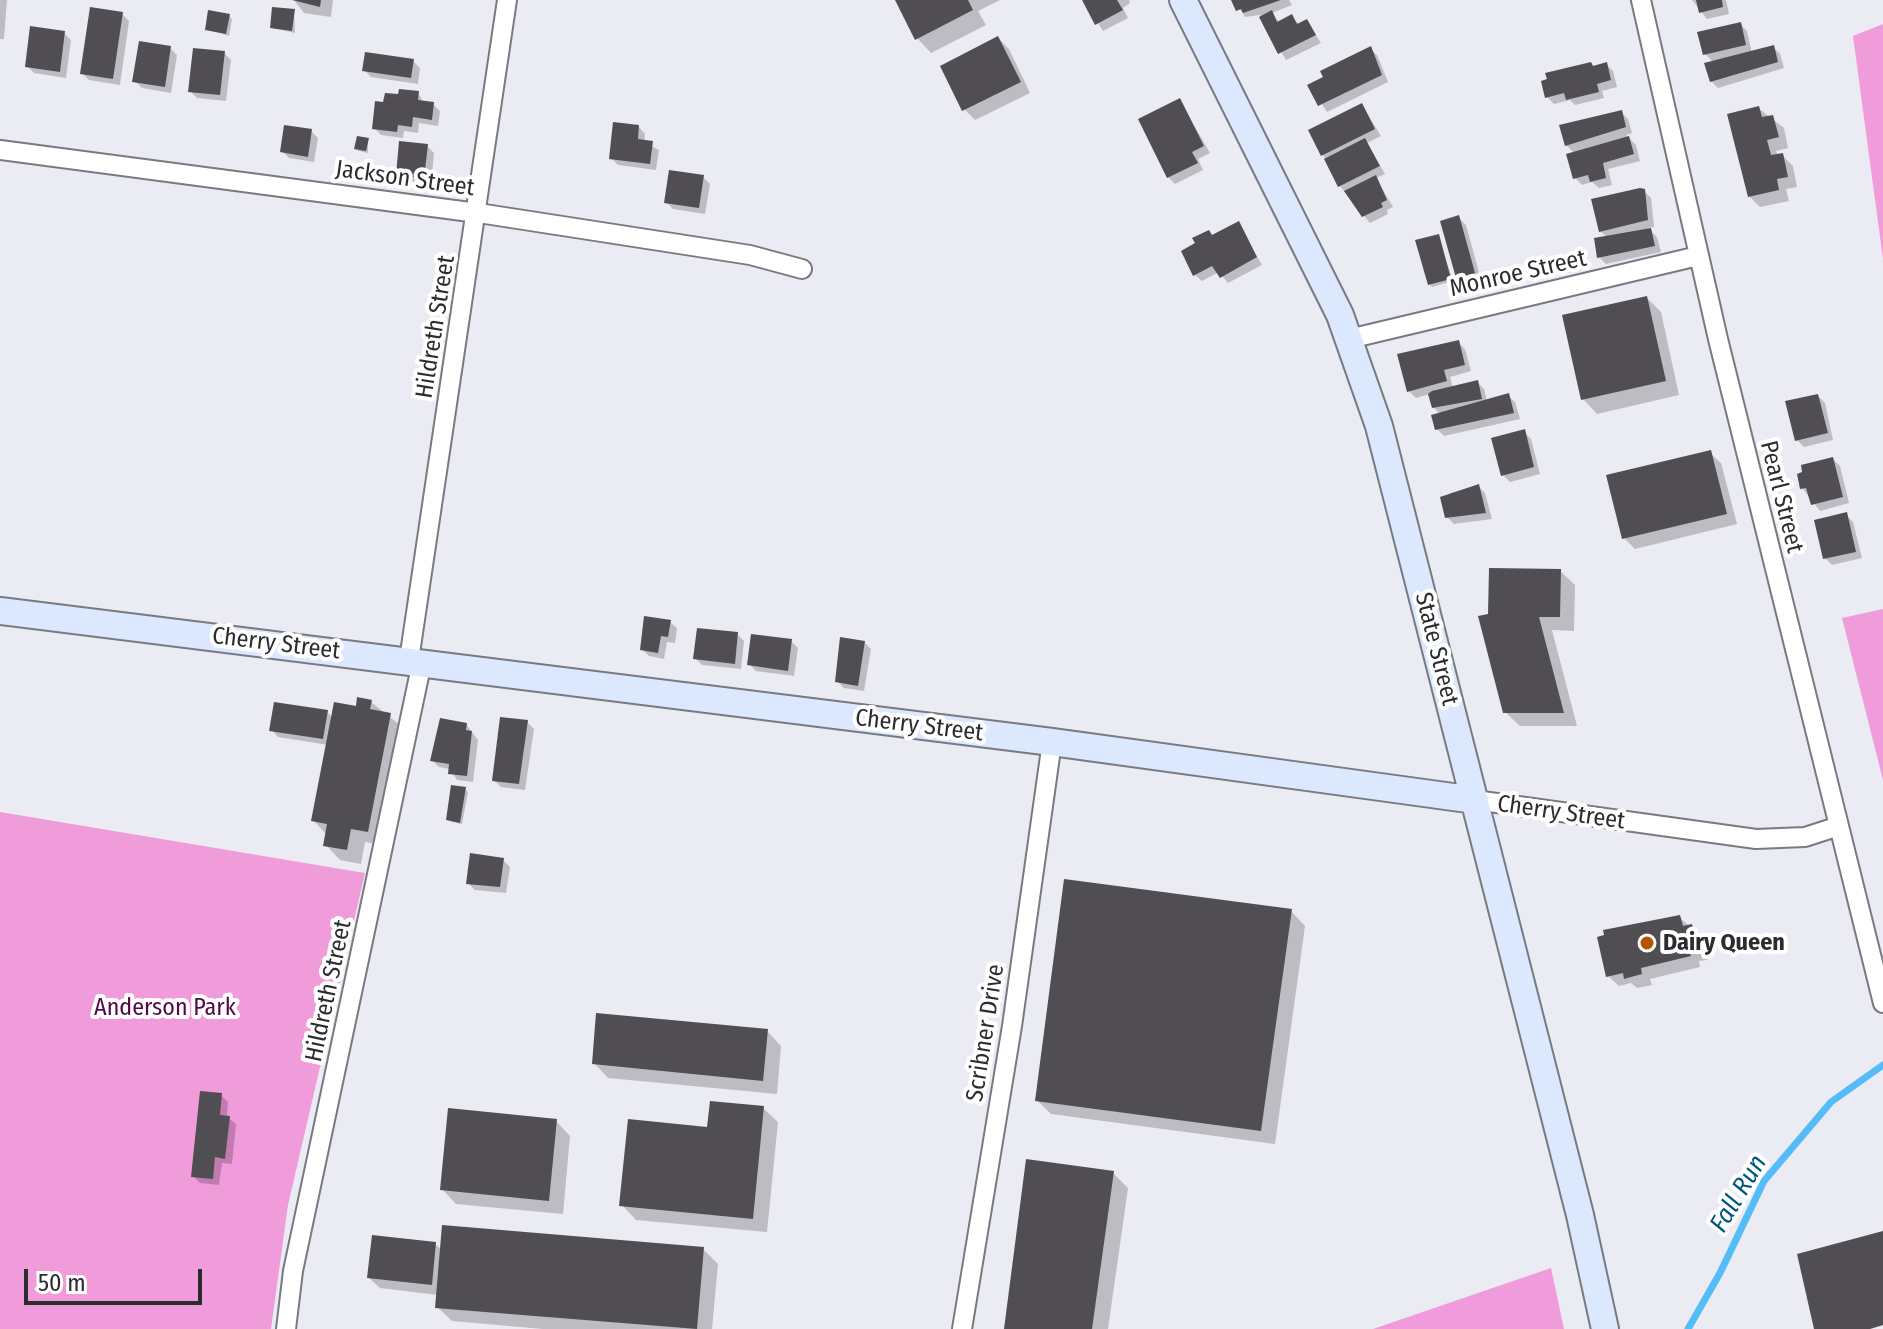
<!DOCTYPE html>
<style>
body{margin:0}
#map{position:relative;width:1883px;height:1329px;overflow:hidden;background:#ebebf3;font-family:"Fira Sans Condensed",sans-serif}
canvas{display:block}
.scale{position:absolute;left:24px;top:1269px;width:178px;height:36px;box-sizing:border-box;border:4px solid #2c2c2f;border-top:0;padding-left:10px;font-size:24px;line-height:28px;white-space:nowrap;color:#2c2c2f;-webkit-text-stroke:6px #fff;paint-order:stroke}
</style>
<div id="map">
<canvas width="1883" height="1329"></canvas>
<div class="scale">50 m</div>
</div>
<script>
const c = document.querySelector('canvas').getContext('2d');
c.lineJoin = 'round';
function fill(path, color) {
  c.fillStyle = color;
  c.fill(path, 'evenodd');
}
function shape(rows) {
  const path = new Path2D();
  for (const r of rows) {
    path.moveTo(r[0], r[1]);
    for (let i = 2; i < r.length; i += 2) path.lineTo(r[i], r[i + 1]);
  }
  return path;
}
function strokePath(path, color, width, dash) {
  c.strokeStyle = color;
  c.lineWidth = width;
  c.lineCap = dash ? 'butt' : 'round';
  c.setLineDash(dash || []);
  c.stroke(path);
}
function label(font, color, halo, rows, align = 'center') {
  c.font = font + ' "Fira Sans Condensed",sans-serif';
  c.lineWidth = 8;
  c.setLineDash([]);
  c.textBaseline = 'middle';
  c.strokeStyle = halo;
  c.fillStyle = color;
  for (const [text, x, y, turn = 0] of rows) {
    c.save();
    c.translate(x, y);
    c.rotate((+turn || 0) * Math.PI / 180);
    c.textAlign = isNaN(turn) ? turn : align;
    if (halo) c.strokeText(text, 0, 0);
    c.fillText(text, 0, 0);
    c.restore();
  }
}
const green = shape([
 [1883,24,1883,259,1853,36],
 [1883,609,1883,780,1842,618],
 [0,812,365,873,288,1205,271,1329,0,1329],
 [1551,1268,1564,1329,1373,1329]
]);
const shadow = shape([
 [0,0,7,0,4,39,0,39],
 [294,0,333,0,331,17,304,13],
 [897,0,1000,0,978,11,986,25,931,53,917,38],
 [1084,0,1129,0,1130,3,1123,8,1128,18,1103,31],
 [1234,0,1289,0,1292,5,1272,13,1280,23,1292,17,1300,25,1307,21,1321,43,1286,60,1260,15,1245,17],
 [1692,0,1726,0,1729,14,1707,19],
 [294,11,295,33,272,28],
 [122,14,129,21,120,85,89,80,82,73],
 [229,16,232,19,229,36,207,29],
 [1740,24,1747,31,1752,53,1773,47,1780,54,1784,68,1718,88,1711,81,1713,62,1705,54],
 [64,33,71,40,66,78,34,73,27,66],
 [998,38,1009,49,1030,93,975,120,964,109],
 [170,48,177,55,171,93,142,88,135,81],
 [1370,49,1377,55,1388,82,1327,112,1310,86],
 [224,53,231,60,226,101,197,98,190,91],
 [413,61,420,68,418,84,371,77,364,70],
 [1606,64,1613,71,1617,87,1602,91,1604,98,1575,105,1570,100,1554,104,1547,97,1594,67],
 [418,93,424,103,433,104,440,111,438,126,419,123,418,133,404,131,403,138,381,135,374,128],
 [1180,101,1210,153,1198,159,1203,170,1175,184,1168,177],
 [1362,105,1381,136,1367,143,1385,174,1376,178,1393,207,1387,210,1388,214,1370,223,1340,186,1323,155],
 [1758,108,1784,128,1788,148,1776,151,1778,156,1782,155,1793,166,1797,187,1786,189,1789,201,1760,207,1749,196],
 [1621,112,1628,119,1632,133,1626,135,1636,145,1640,161,1608,169,1612,185,1599,188,1592,182,1582,185,1575,178,1574,153,1566,145],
 [639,127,645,134,644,142,659,150,656,170,618,165,611,158],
 [311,131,318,138,314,162,289,158,282,151],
 [368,140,368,153,359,151,356,149],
 [427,146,434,153,431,184,405,181,398,175],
 [703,177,710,184,705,214,673,209,666,202],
 [1644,191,1651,198,1654,227,1648,228,1657,237,1661,252,1606,264,1599,257,1608,238,1600,231],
 [1459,218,1466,225,1481,280,1465,284,1458,277],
 [1238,224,1262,265,1228,283,1219,272,1202,281,1195,275,1213,236],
 [1438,236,1453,281,1432,287,1430,284],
 [1647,298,1661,312,1679,395,1597,414,1583,399],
 [1458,342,1465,349,1471,371,1450,377,1453,388,1477,382,1484,389,1487,401,1508,396,1515,402,1520,419,1444,436,1437,429,1440,414,1433,407,1430,394,1416,398,1409,391],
 [1818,396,1825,403,1833,440,1804,447,1797,440],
 [1524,432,1531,439,1540,474,1510,482,1503,475],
 [1710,453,1721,463,1737,524,1635,549,1624,538],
 [1833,459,1840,466,1849,503,1820,511,1802,488],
 [1478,486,1485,493,1492,519,1454,524,1447,517,1450,493],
 [1846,515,1853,522,1862,558,1832,565,1825,558],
 [1560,571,1575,585,1574,631,1552,630,1577,726,1520,726,1505,712,1490,615],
 [670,622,677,628,675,643,667,642,664,659,649,656,642,649],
 [737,634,744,641,741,669,702,665,695,658],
 [791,641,798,648,794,676,756,671,749,664],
 [864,642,871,649,864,691,844,688,837,681],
 [371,702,405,729,382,845,365,842,361,864,340,860,326,845,327,835,313,820,328,745,278,737,272,730,327,712,333,718],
 [527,722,534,729,525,790,501,787,494,780],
 [466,724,478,740,473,782,457,780,450,769,439,767,433,761],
 [465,789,468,792,462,824,452,822,449,820],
 [503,860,510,867,506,893,475,890,468,883],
 [1291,911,1305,926,1275,1144,1051,1114,1037,1100],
 [1679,917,1702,937,1707,960,1699,961,1700,967,1650,979,1652,985,1637,988,1631,983,1619,986,1608,976],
 [767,1031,781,1046,777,1094,608,1078,594,1063],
 [221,1095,228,1102,227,1117,236,1124,232,1164,222,1163,219,1185,200,1183,193,1176],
 [763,1108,778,1122,767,1232,636,1220,622,1205,709,1129],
 [556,1121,570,1136,563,1214,456,1204,442,1189],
 [1113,1173,1128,1188,1108,1329,1006,1329],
 [435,1244,442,1250,703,1249,718,1264,712,1329,543,1329,452,1321,437,1307,438,1295,380,1288,369,1278]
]);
const stream = shape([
 [1688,1329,1720,1273,1764,1181,1831,1102,1883,1065]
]);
const building = shape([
 [292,0,321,0,320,7],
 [895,0,968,0,973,10,915,40],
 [1082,0,1117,0,1123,10,1095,25],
 [1231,0,1281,0,1243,13,1241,9,1236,11],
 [1696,0,1722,0,1723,7,1699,13],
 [90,7,123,12,113,79,80,74],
 [272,7,295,9,292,31,270,28],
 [208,10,230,14,226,34,205,30],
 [1272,10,1277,22,1292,14,1297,24,1307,19,1316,35,1278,54,1259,17],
 [1741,22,1746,45,1703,55,1697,32],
 [30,26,65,31,60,72,25,67],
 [998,36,1021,82,962,111,940,66],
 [139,41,171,46,165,87,132,82],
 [1774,45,1778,62,1710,82,1704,63],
 [1371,46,1382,75,1318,106,1307,85,1323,77,1320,71],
 [193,48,225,51,220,95,188,92],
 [365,52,414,59,411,78,362,71],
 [1591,62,1593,66,1607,62,1611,80,1597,84,1599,92,1566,100,1564,93,1545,98,1541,81,1547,79,1545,73],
 [399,89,419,91,418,100,434,102,432,120,413,117,412,127,398,125,397,132,372,129,375,101,383,102,385,93,398,94],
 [1180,98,1204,146,1192,152,1198,163,1167,178,1138,119],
 [1362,103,1375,129,1321,156,1308,130],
 [1759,106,1762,117,1773,115,1779,137,1767,140,1771,155,1783,153,1788,177,1777,179,1779,190,1748,197,1727,114],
 [1622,110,1626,127,1565,146,1559,125],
 [613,122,639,125,638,139,653,141,650,164,609,159],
 [284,125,312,129,308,157,280,152],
 [357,136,369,138,366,151,354,149],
 [1629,136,1634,154,1603,163,1606,178,1590,182,1588,175,1573,179,1566,154],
 [1365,138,1380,166,1338,187,1324,159],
 [399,141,428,144,424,179,396,175],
 [669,170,704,175,699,208,664,203],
 [1376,175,1387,200,1381,203,1383,207,1362,217,1344,191],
 [1640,188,1645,189,1648,220,1599,232,1591,199],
 [1459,215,1475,273,1456,278,1440,221],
 [1239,221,1257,257,1220,278,1212,266,1193,276,1181,251,1195,243,1192,238,1209,230,1212,235],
 [1651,228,1655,246,1597,258,1594,238],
 [1439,234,1451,279,1428,285,1415,240],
 [1647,296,1666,381,1581,400,1562,315],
 [1459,340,1465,365,1444,370,1447,381,1407,392,1397,354],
 [1478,380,1482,399,1432,408,1428,394,1432,391],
 [1509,393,1514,413,1435,430,1431,415],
 [1818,394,1828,433,1795,441,1785,401],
 [1525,429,1534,467,1501,476,1491,438],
 [1711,450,1727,514,1622,539,1606,475],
 [1833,457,1843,497,1811,505,1806,488,1800,489,1797,474,1802,472,1801,465],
 [1479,484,1486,513,1445,518,1440,497],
 [1847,512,1856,552,1823,559,1814,520],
 [1489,568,1561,569,1560,617,1539,617,1564,713,1503,713,1478,616,1488,614],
 [644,616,671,620,668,637,661,636,658,653,640,650],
 [697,628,738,632,735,664,693,659],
 [751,634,792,639,788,671,747,665],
 [840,637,865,641,858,686,835,682],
 [357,697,372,700,370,709,391,713,368,832,351,829,347,850,323,846,327,824,311,821,334,702,356,706],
 [274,702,328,710,323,739,269,731],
 [500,717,528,720,519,784,492,781],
 [440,718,467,723,466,730,472,731,467,776,448,774,449,764,430,761],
 [451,785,466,787,460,823,446,820],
 [470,853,504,858,500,887,466,884],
 [1064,879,1292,909,1261,1131,1035,1101],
 [1680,915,1683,926,1692,924,1697,949,1689,951,1691,956,1641,968,1642,974,1624,979,1623,973,1606,977,1597,937,1604,935,1603,930],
 [596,1013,768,1029,763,1081,592,1064],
 [200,1091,222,1093,220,1115,230,1116,225,1159,215,1157,213,1179,191,1177],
 [710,1101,764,1106,753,1219,619,1206,628,1119,707,1127],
 [448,1108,557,1119,549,1201,440,1190],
 [1026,1159,1114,1171,1092,1329,1004,1329],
 [442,1225,704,1247,697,1329,435,1308],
 [1883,1231,1883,1325,1870,1329,1814,1329,1797,1254],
 [372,1235,436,1242,432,1285,367,1278]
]);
const street = shape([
 [1641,0,1718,339,1883,1003],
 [0,150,485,214,750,255,802,269],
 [1349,339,1698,256],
 [409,660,507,0],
 [1475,800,1756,839,1805,837,1836,827],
 [286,1329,293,1271,422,662],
 [962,1329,1012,1026,1052,742]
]);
const secondary = shape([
 [1183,0,1340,315,1379,426,1580,1215,1605,1329],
 [0,611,1052,742,1475,800]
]);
const markers = [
 [1647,943,8,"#b35501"]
];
const streetNames = [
 ["Jackson Street",405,179,8],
 ["Monroe Street",1518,274,-13],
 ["Hildreth Street",436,327,-81],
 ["Pearl Street",1781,497,76],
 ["Cherry Street",276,644,7],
 ["State Street",1436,649,76],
 ["Cherry Street",919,726,7],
 ["Cherry Street",1561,813,8],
 ["Hildreth Street",329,991,-78],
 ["Scribner Drive",986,1033,-81]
];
const poiNames = [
 ["Dairy Queen",1663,943]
];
const parkNames = [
 ["Anderson Park",165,1008]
];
const waterNames = [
 ["Fall Run",1739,1194,-59]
];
fill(green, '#f09cdb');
fill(shadow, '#0003');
strokePath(stream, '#54bcf6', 7);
fill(building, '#504d53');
strokePath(street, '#797981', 22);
strokePath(secondary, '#797981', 30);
strokePath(street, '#fff', 18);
strokePath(secondary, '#dbe8fe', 26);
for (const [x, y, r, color] of markers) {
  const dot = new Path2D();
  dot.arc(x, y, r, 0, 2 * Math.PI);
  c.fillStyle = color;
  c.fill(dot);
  strokePath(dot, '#fff', 3);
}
label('24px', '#2c2c2f', '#fff', streetNames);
label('bold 24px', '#2c2c2f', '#fff', poiNames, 'left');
label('24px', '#530847', '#fff', parkNames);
label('italic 26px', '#00567c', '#fff', waterNames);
</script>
